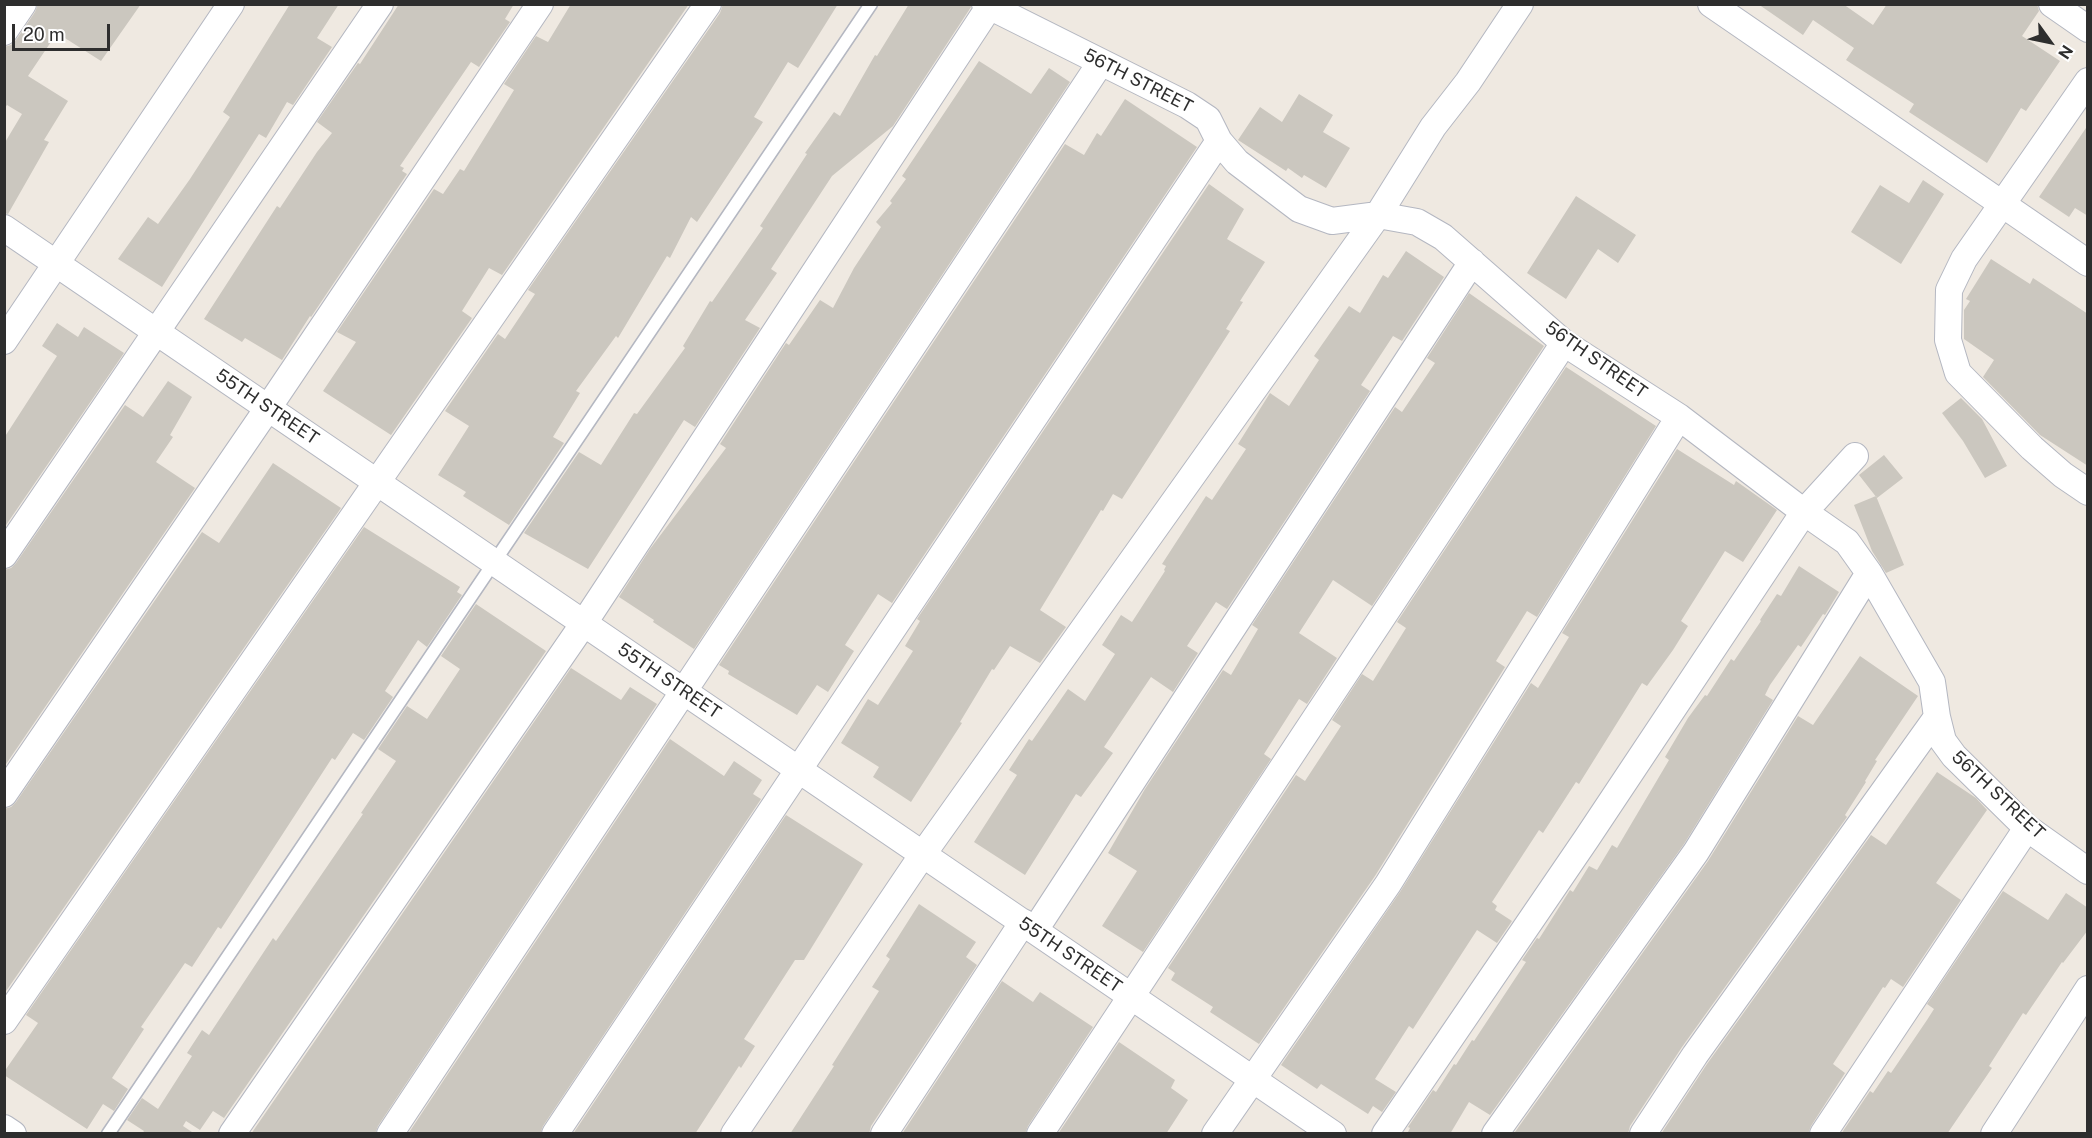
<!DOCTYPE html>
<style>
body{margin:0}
#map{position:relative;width:2092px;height:1138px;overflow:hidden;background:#efe9e1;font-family:"Public Sans",sans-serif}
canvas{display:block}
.frame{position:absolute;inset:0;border:6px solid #2e2e2e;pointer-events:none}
.north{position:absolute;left:2020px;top:12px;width:60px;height:60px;-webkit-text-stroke:4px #fff;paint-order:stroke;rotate:123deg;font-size:16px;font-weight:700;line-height:24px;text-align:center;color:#2e2e2e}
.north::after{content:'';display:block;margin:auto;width:21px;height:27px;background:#2e2e2e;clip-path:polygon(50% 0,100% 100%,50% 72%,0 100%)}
.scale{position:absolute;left:12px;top:24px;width:98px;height:27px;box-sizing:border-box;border:3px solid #2e2e2e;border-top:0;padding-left:8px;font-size:18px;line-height:21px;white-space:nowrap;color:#2e2e2e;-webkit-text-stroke:4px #fff;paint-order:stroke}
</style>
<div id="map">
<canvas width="2092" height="1138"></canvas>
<div class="frame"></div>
<div class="north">N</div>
<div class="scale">20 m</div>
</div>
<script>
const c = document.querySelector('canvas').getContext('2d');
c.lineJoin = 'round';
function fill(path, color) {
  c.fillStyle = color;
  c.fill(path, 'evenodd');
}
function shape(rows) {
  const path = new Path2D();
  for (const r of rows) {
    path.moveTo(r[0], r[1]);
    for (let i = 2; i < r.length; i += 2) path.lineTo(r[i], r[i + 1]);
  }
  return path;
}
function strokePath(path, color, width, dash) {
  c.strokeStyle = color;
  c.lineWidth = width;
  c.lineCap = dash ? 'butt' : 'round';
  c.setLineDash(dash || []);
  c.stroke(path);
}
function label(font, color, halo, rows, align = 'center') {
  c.font = font + ' "Public Sans",sans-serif';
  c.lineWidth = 4.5;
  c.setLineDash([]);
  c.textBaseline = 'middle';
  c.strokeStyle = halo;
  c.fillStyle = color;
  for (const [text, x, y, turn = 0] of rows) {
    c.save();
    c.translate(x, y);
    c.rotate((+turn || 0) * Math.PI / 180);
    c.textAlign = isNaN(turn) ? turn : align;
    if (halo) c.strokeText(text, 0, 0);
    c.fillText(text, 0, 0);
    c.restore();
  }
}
const building = shape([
 [38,4,141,4,101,61,57,33,28,76,68,101,44,140,49,142,8,214,4,213,4,144,22,114,7,105,4,109,4,47,11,45,16,40,35,12],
 [290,4,339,4,317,38,332,47,293,105,287,102,266,138,259,134,162,287,118,259,148,217,158,224,190,179,230,117,223,112],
 [399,4,514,4,505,19,510,22,479,67,471,62,400,166,404,168,402,171,407,174,311,317,310,316,282,360,245,338,242,342,204,319,277,206,280,208,317,152,332,133,317,122,358,63,360,64],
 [571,4,689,4,502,275,489,268,462,311,472,318,391,435,323,391,356,342,337,332,434,189,443,194,460,169,464,171,514,90,504,84,536,36,548,42],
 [723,4,838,4,798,68,788,62,754,117,763,122,697,222,691,217,670,258,667,256,618,338,616,336,576,391,580,393,553,437,564,443,509,525,463,496,466,492,438,475,469,426,445,411,498,334,505,339,535,294,528,290,720,13],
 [909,4,970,4,971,7,893,126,832,176,771,269,777,273,745,320,760,328,695,427,684,420,588,569,524,533,579,452,601,465,634,413,637,414,685,348,683,346,710,301,712,302,763,228,760,226,807,154,805,153,834,112,840,116,875,55,877,56],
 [1758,4,1843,4,1873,25,1887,4,2037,4,2039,11,2022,36,2060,61,2026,111,2021,108,1987,163,1909,112,1914,104,1846,60,1854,48,1813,20,1803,35],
 [979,61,1031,94,1049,68,1070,82,694,649,653,622,654,620,619,597,650,549,726,448,720,444,786,343,789,345,820,300,833,308,854,268,881,227,876,222,892,203,890,201,906,179,902,176],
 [1299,94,1333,115,1323,132,1350,148,1326,188,1304,175,1302,178,1288,168,1286,171,1238,140,1260,107,1282,122],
 [1125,99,1197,147,892,603,878,594,845,645,854,651,828,692,817,685,797,715,728,674,729,671,719,665,1065,144,1084,155,1097,133,1101,136],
 [2088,125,2088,216,2075,208,2069,217,2039,197],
 [1923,180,1944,194,1901,264,1851,232,1880,185,1909,203],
 [1209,184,1244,209,1227,239,1265,262,1240,301,1243,302,1226,329,1230,331,1196,384,1122,499,1113,494,1103,511,1101,510,1040,610,1066,627,1040,663,1010,646,994,670,992,669,960,722,962,723,911,802,873,777,879,767,841,743,868,699,878,705,913,651,905,646,920,621,917,619],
 [1576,196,1636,235,1618,263,1598,249,1566,299,1527,273],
 [1406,251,1444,277,1402,341,1393,336,1361,385,1370,391,1227,609,1216,602,1187,646,1198,653,1173,692,1151,677,1104,747,1113,753,1081,797,1076,794,1025,875,974,842,1017,775,1009,770,1029,739,1032,741,1068,689,1085,701,1115,654,1102,645,1121,615,1132,622,1165,571,1164,570,1166,566,1162,564,1206,496,1212,500,1246,449,1238,444,1270,393,1289,406,1319,360,1314,356,1349,306,1360,313,1383,275,1388,278],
 [1991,259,2030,284,2033,278,2088,314,2088,466,2040,435,1983,377,1994,360,1964,339,1964,310,1970,301,1966,299],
 [1469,293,1544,346,1372,606,1333,580,1299,633,1337,658,1307,704,1299,699,1264,754,1271,759,1143,952,1102,926,1137,871,1108,853,1145,789,1223,670,1231,675,1258,629,1252,625,1395,407,1402,412,1435,363,1427,358],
 [57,323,78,337,84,327,124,353,4,528,4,438,57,356,42,346],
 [1566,367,1656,426,1537,617,1527,611,1496,661,1505,667,1375,876,1259,1044,1210,1012,1213,1007,1171,980,1175,973,1168,968,1296,775,1305,781,1341,726,1332,720,1362,674,1373,681,1406,628,1397,622],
 [168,381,192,397,170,435,173,437,156,462,195,488,4,767,4,570,11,568,16,563,125,405,143,417],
 [1961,398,1982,419,2007,466,1985,478,1963,441,1942,413],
 [1677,449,1734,485,1736,481,1777,510,1743,562,1725,551,1681,621,1688,626,1673,650,1647,686,1642,683,1579,784,1576,782,1543,833,1539,830,1492,902,1497,906,1495,910,1512,921,1497,943,1477,930,1413,1029,1409,1026,1375,1079,1396,1092,1382,1112,1373,1106,1368,1114,1321,1084,1317,1089,1281,1065,1400,892,1531,683,1538,688,1569,637,1562,633],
 [1884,455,1903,478,1877,498,1859,475],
 [273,463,341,508,4,994,4,809,11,807,16,802,202,532,219,543],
 [1876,496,1904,565,1886,573,1872,551,1854,505],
 [364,527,460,587,457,592,462,595,427,647,418,640,385,691,393,697,364,740,353,733,335,760,332,758,221,929,218,927,192,967,185,963,141,1027,144,1029,112,1078,128,1089,114,1111,103,1104,87,1129,4,1075,4,1072,38,1023,26,1015],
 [1799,566,1839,592,1825,615,1823,614,1801,647,1798,645,1770,685,1765,695,1773,700,1684,844,1490,1115,1469,1102,1450,1134,1407,1134,1410,1128,1408,1127,1433,1090,1436,1092,1454,1064,1456,1065,1472,1040,1474,1041,1526,962,1522,960,1537,938,1539,939,1570,890,1573,892,1589,866,1597,870,1612,845,1617,848,1669,760,1665,757,1688,718,1705,695,1707,696,1731,659,1734,661,1761,621,1760,620,1777,594,1781,596],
 [476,604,546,651,224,1118,213,1111,200,1130,186,1121,183,1126,195,1134,142,1134,144,1131,127,1120,142,1098,158,1109,192,1056,187,1053,202,1030,209,1035,273,938,276,941,363,814,361,813,396,761,378,749,407,706,427,719,460,669,441,656],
 [1860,656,1918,696,1875,760,1877,761,1865,781,1866,782,1845,815,1847,817,1682,1047,1630,1126,1628,1134,1518,1134,1515,1132,1708,861,1798,716,1813,725],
 [571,668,621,700,630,687,657,704,378,1126,375,1134,251,1134],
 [670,739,724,776,734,761,762,780,753,794,761,799,543,1126,540,1134,408,1134],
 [1937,772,1976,798,1987,810,1936,883,1961,900,1903,987,1891,979,1885,988,1883,987,1833,1064,1845,1073,1811,1126,1808,1134,1661,1134,1707,1064,1871,835,1886,845],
 [786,815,863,864,804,960,795,960,744,1039,755,1046,741,1068,739,1066,695,1134,573,1134],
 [2003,891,2048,920,2066,893,2088,908,2088,930,2063,963,2062,962,2026,1015,2023,1013,1989,1066,1992,1068,1947,1134,1841,1134,1870,1091,1873,1093,1888,1071,1891,1073,1927,1020,1934,1009,1927,1004],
 [919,904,976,942,966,957,977,965,871,1126,869,1134,790,1134,834,1066,832,1065,879,991,872,987,890,959,886,956],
 [1002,981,1033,1002,1040,992,1093,1027,1028,1126,1025,1134,902,1134],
 [1119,1042,1175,1080,1171,1088,1188,1100,1166,1134,1058,1134]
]);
const lane = shape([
 [108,1134,871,4]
]);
const street = shape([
 [985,4,1187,105,1208,119,1219,141,1237,162,1299,209,1332,221,1378,215,1417,222,1443,237,1564,343,1679,417,1804,512,1847,542,1869,573,1932,682,1937,717,1943,741,1954,756,2027,828,2088,871],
 [1711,4,2088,263],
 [2052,4,2088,29],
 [4,32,23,4],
 [2088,81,1964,259,1949,290,1948,340,1958,373,2032,448,2063,475,2088,492],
 [4,228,1333,1134],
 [4,341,231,4],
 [4,555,380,4],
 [4,794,268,408,540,4],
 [4,1021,708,4],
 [4,1128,13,1134],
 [232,1134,584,623,989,7],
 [390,1134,1101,62],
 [555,1134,1219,141],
 [734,1134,923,854,1378,215,1433,127,1468,82,1520,4],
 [884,1134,1023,922,1035,930,1472,262],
 [1040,1134,1564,343],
 [1215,1134,1388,884,1679,417],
 [1385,1134,1587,838,1804,512,1855,456],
 [1495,1134,1696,852,1869,573],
 [1643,1134,1695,1055,1937,717],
 [1823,1134,2027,828],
 [1994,1134,2088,989]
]);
const streetNames = [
 ["56TH STREET",1138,81,27],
 ["56TH STREET",1596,360,35],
 ["55TH STREET",267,407,34],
 ["55TH STREET",669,681,34],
 ["56TH STREET",1998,795,43],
 ["55TH STREET",1070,955,34]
];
fill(building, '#cbc7bf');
strokePath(lane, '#b4b7c1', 15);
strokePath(street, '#b4b7c1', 28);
strokePath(lane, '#fff', 12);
strokePath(street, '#fff', 26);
label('18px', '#2e2e2e', '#fff', streetNames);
</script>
